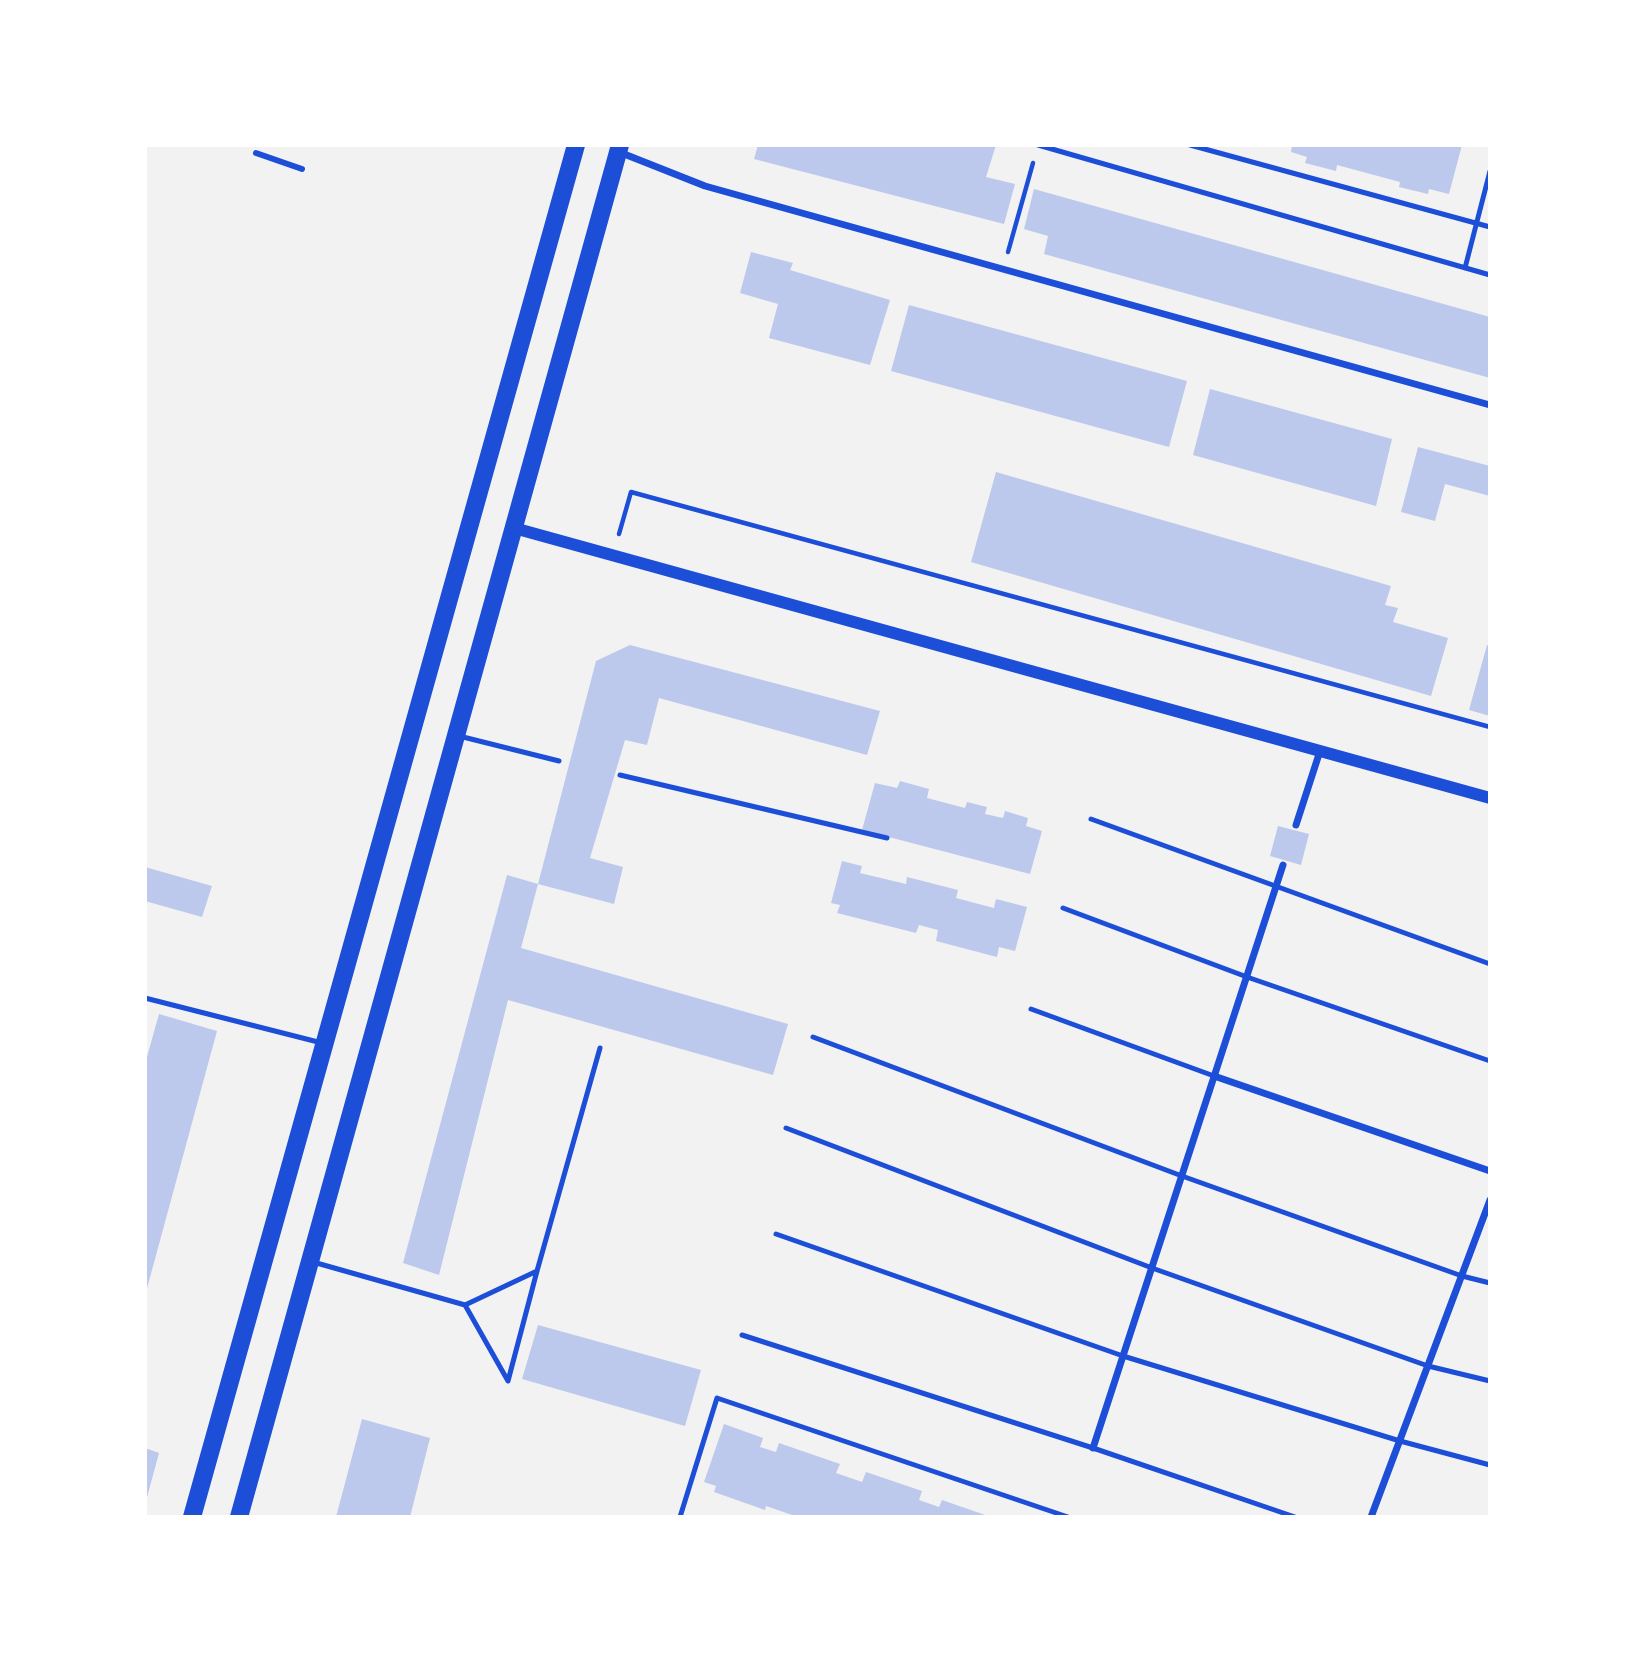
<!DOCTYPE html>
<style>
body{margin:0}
#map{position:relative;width:1635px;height:1662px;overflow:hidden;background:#f2f2f2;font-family:Quicksand,sans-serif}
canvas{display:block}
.frame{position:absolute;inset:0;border:147px solid #fff;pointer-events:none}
</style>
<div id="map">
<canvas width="1635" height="1662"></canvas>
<div class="frame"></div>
</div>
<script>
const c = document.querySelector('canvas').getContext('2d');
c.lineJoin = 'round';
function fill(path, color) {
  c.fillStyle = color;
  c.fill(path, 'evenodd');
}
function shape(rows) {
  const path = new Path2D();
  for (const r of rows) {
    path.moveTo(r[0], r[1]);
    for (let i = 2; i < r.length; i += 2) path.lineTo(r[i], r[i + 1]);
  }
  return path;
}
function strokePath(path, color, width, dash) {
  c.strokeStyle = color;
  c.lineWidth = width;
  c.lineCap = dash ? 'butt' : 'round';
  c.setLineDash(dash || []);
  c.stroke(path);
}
const building = shape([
 [758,145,996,145,986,177,1015,184,1004,224,754,159],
 [1292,145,1462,145,1449,194,1429,189,1428,194,1399,187,1400,182,1337,165,1336,171,1305,163,1307,157,1291,152],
 [1034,189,1490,317,1490,378,1044,254,1048,236,1024,229],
 [751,252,793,263,790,270,890,300,870,365,769,338,778,304,740,293],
 [909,305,1187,381,1169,447,891,371],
 [1210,389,1392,439,1376,506,1193,455],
 [1418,447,1490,466,1490,496,1445,484,1435,521,1401,512],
 [996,472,1391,586,1385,605,1398,608,1393,622,1448,638,1431,696,971,562],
 [630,645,880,711,867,755,659,698,647,745,625,740,590,858,623,867,614,904,538,884,596,661],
 [1487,645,1490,646,1490,716,1469,710],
 [900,781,929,789,927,798,965,808,967,802,987,807,985,814,1003,818,1005,811,1028,818,1026,826,1042,831,1030,874,862,830,875,783,897,788],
 [1278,826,1309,834,1301,865,1270,856],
 [842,861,862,866,860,873,906,884,907,877,958,890,956,898,994,908,996,899,1027,907,1015,951,999,947,997,957,936,941,938,930,919,925,916,933,837,913,840,905,831,903],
 [145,867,212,886,202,917,145,901],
 [507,875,538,884,521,948,788,1024,773,1075,508,1000,439,1275,403,1263],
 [159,1014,217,1031,146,1292,145,1064],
 [538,1325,701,1370,685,1426,522,1379],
 [362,1419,430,1438,410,1517,336,1517],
 [724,1424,763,1438,760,1447,776,1452,779,1443,840,1464,836,1473,862,1482,866,1472,922,1491,919,1500,939,1507,942,1500,991,1517,798,1517,766,1506,765,1510,714,1492,716,1486,704,1482],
 [145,1448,159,1453,146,1501,145,1501]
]);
const path = shape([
 [1008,252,1033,163],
 [619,534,631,492,1490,727]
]);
const service = shape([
 [1038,145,1490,275],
 [1190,145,1490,227],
 [1465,268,1490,171],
 [459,736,559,761],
 [620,775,887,838],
 [1091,819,1490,964],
 [1063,908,1247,977,1490,1061],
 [145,998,322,1043],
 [1031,1009,1214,1076],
 [813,1037,1182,1176,1462,1276,1490,1283],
 [786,1128,1152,1268,1428,1366,1490,1381],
 [776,1234,1123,1356,1400,1441,1490,1465],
 [313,1262,465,1305],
 [537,1271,465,1305,508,1381,537,1271,600,1048],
 [742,1335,1093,1448,1295,1517],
 [680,1517,717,1398,1068,1517]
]);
const pedestrian = shape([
 [256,153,302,169]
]);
const minor = shape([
 [619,152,705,186,1490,405],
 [1296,825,1320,751],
 [1214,1076,1490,1171],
 [1093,1448,1283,865],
 [1371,1517,1490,1200]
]);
const tertiary = shape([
 [514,528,1490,798]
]);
const primary = shape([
 [192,1517,576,145],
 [239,1517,620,145]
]);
fill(building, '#bdc9ec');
strokePath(path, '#1d4ed8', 4.5);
strokePath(service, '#1d4ed8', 5);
strokePath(pedestrian, '#1d4ed8', 6);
strokePath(minor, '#1d4ed8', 7);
strokePath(tertiary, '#1d4ed8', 12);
strokePath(primary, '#1d4ed8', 18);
</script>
